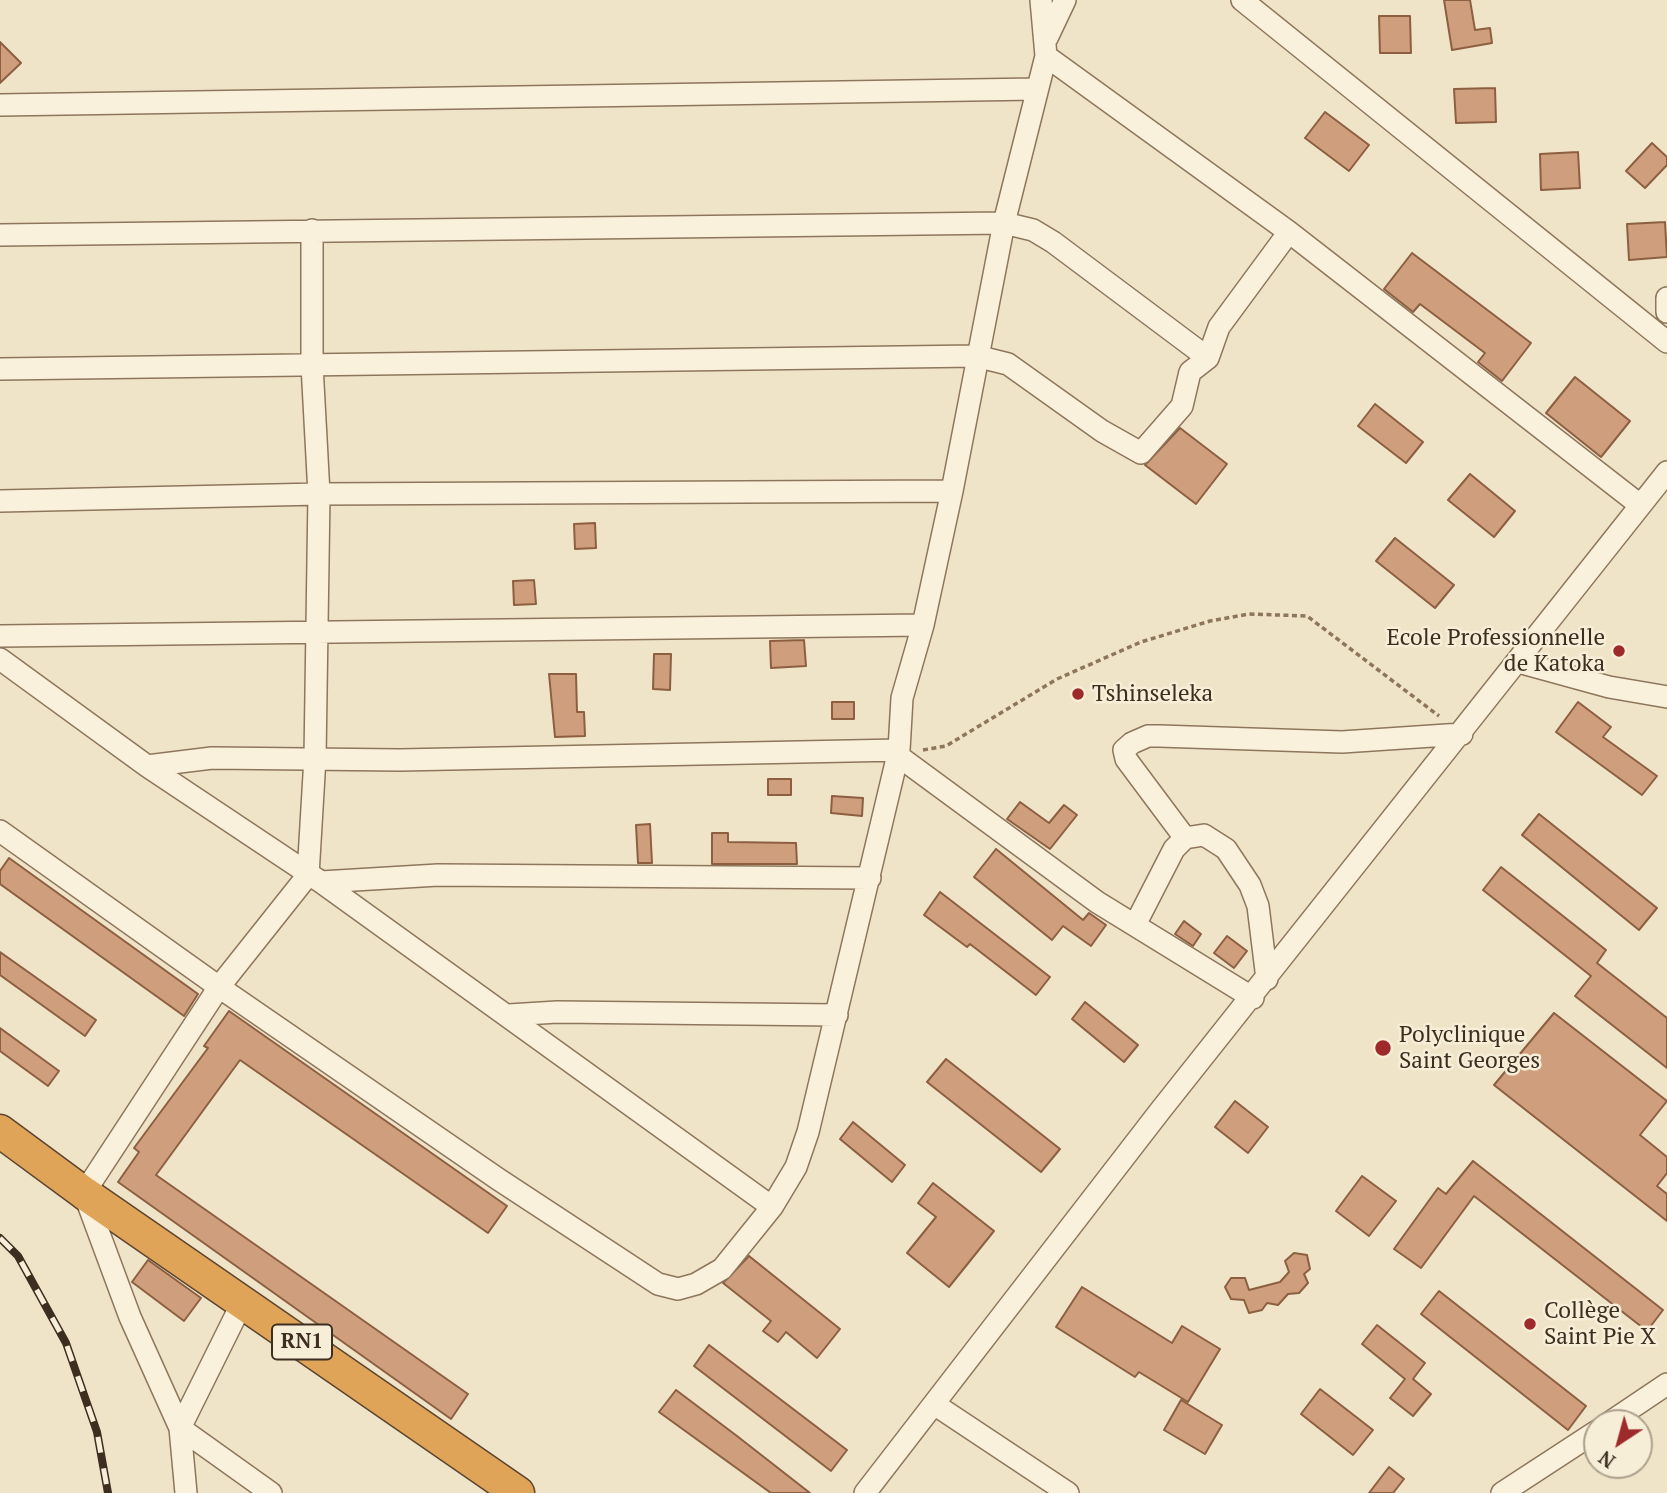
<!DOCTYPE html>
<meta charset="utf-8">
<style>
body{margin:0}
#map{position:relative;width:1667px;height:1493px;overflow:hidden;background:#f0e4c8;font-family:"PT Serif",serif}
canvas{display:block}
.north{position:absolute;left:1583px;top:1409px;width:70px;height:70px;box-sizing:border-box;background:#f7eed8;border:2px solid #ada18e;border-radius:50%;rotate:216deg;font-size:19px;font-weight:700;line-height:28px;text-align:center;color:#3d2e20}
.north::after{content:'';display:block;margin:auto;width:24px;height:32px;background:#9e2a2b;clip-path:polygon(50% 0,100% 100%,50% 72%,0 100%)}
</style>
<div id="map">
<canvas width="1667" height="1493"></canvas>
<div class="north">N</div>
</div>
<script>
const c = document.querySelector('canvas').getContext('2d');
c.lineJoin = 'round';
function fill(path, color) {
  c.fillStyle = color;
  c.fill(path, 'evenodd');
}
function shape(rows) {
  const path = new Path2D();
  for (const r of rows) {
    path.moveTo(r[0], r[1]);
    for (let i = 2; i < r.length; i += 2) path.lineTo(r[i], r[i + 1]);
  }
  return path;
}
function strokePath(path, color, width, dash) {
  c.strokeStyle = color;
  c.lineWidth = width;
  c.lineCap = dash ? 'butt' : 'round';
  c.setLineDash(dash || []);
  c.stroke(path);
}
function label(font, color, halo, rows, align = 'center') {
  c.font = font + ' "PT Serif",serif';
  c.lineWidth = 5;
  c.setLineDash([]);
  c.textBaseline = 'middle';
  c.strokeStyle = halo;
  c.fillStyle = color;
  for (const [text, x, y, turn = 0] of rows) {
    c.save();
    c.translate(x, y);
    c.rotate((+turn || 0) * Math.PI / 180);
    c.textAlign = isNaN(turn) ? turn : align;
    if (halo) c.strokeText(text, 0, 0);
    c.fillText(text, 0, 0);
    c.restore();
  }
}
const building = shape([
 [1444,0,1470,0,1475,30,1490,28,1492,43,1452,50,1444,0],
 [1379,16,1410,16,1411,53,1380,53,1379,16],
 [0,42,21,63,0,83,0,42],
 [1495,88,1496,122,1456,123,1454,89,1495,88],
 [1325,112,1369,145,1349,171,1305,138,1325,112],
 [1652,143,1667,157,1667,165,1645,188,1626,171,1652,143],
 [1578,152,1580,188,1541,190,1540,154,1578,152],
 [1665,222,1667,257,1629,260,1627,224,1665,222],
 [1412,253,1531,343,1502,381,1478,362,1485,353,1420,304,1413,312,1384,289,1412,253],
 [1575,377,1630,421,1601,457,1546,413,1575,377],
 [1375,404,1423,442,1406,463,1358,426,1375,404],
 [1180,428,1227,464,1196,504,1145,465,1180,428],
 [1470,474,1515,511,1494,537,1448,500,1470,474],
 [595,523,596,548,575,549,574,524,595,523],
 [1395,538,1454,585,1435,608,1376,561,1395,538],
 [534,580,536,604,514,605,513,581,534,580],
 [804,640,806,666,771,668,770,641,804,640],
 [654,654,671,654,670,690,653,689,654,654],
 [549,674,576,674,577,712,584,712,585,736,555,737,549,674],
 [832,702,854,702,854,719,832,719,832,702],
 [1578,702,1611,727,1603,737,1657,776,1642,795,1556,732,1578,702],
 [768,779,791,779,791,795,768,795,768,779],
 [832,796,863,798,862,816,831,813,832,796],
 [1020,802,1049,823,1064,805,1077,815,1050,849,1007,819,1020,802],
 [1539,814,1657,908,1639,930,1522,835,1539,814],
 [650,824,652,863,638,863,636,825,650,824],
 [712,833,728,833,728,842,796,843,797,864,712,864,712,833],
 [996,849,1083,920,1089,913,1106,925,1091,946,1063,926,1052,940,974,877,996,849],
 [9,858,198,994,184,1016,0,884,0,871,9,858],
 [1501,867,1606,950,1597,963,1667,1018,1667,1068,1575,996,1591,976,1483,890,1501,867],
 [940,892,1050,977,1036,995,970,944,967,947,924,915,940,892],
 [1184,921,1201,934,1193,946,1175,934,1184,921],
 [1227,936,1247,951,1234,968,1214,953,1227,936],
 [0,952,96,1020,85,1036,0,975,0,952],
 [1085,1002,1138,1045,1124,1062,1072,1019,1085,1002],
 [229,1011,507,1206,488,1233,240,1060,156,1175,468,1394,451,1419,118,1182,139,1152,134,1148,208,1048,204,1046,229,1011],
 [1554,1013,1667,1101,1640,1135,1667,1157,1667,1173,1657,1186,1667,1194,1667,1221,1494,1085,1554,1013],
 [0,1028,59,1071,48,1086,0,1051,0,1028],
 [946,1059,1060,1149,1041,1172,927,1082,946,1059],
 [1235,1101,1268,1127,1248,1153,1215,1127,1235,1101],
 [853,1122,905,1165,892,1182,840,1139,853,1122],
 [1473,1161,1663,1310,1647,1331,1474,1196,1421,1268,1394,1249,1438,1188,1446,1194,1473,1161],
 [1362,1176,1396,1201,1369,1236,1336,1211,1362,1176],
 [933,1183,994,1231,949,1287,907,1253,936,1217,918,1203,933,1183],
 [1294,1253,1307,1255,1310,1269,1304,1274,1308,1283,1299,1293,1288,1294,1278,1305,1267,1303,1262,1310,1249,1313,1244,1300,1231,1299,1225,1287,1231,1278,1245,1278,1249,1290,1280,1282,1289,1272,1285,1261,1294,1253],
 [749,1256,840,1329,817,1358,786,1332,778,1342,763,1331,771,1321,723,1283,749,1256],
 [148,1260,201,1298,184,1321,132,1282,148,1260],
 [1082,1287,1172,1343,1182,1326,1220,1349,1188,1402,1139,1372,1135,1377,1056,1327,1082,1287],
 [1439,1291,1586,1406,1568,1430,1421,1314,1439,1291],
 [1377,1325,1425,1363,1413,1379,1431,1394,1413,1416,1390,1398,1405,1379,1362,1344,1377,1325],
 [709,1345,847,1450,831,1471,694,1366,709,1345],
 [1320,1389,1373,1430,1353,1455,1301,1414,1320,1389],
 [676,1390,737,1436,810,1493,771,1493,659,1412,676,1390],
 [1181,1400,1222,1425,1205,1454,1164,1430,1181,1400],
 [1389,1467,1404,1479,1393,1493,1369,1493,1389,1467]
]);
const path = shape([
 [923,750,946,746,1057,679,1141,642,1210,621,1249,614,1307,616,1439,716]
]);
const minor = shape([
 [1242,0,1667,342],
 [1047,38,1065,0],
 [1046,56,1289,232,1640,505],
 [0,105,1036,89],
 [0,235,1004,223,1033,230,1053,242,1208,358],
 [1667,298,1667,312],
 [0,369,976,356,1008,364,1102,431,1141,453,1182,406,1190,372,1208,358,1219,327,1289,232],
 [0,501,319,494,952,491],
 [0,636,923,625],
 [0,659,147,766,321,882,772,1207],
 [1518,662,1609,687,1667,697],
 [897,755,1097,902,1253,998],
 [147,766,212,758,400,760,899,750],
 [0,831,219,987,498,1179,658,1284,678,1289,696,1284,722,1269,772,1207,796,1167,808,1132,899,750,902,698,923,625,952,491,1004,223,1046,56,1041,0],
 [1185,838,1126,759,1124,750,1132,743,1148,736,1159,736,1342,742,1462,734],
 [321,882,438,875,870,878],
 [1136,923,1174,849,1185,838,1204,835,1226,849,1250,885,1258,906,1267,979],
 [509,1015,557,1012,837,1015],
 [243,1301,180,1428,271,1493],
 [934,1404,1068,1493],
 [1609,1423,1667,1384],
 [186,1493,180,1428,130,1317,84,1193,219,987,308,875,315,758,319,494,312,365,312,230],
 [865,1493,1160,1111,1667,472],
 [1502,1493,1597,1431]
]);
const highway = shape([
 [0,1131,84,1193,518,1493]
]);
const rail = shape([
 [0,1238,18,1256,66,1343,97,1432,108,1493]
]);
const markers = [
 [1619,651,7,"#9e2a2b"],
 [1078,694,7,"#9e2a2b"],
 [1383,1048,9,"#9e2a2b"],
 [1530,1324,7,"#9e2a2b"]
];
const shields = [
 [302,1342,60]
];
const shieldNames = [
 ["RN1",302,1342]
];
const poiNames = [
 ["Ecole Professionnelle",1605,638,"right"],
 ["de Katoka",1605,664,"right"],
 ["Tshinseleka",1092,694],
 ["Polyclinique",1399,1035],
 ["Saint Georges",1399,1061],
 ["Collège",1544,1311],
 ["Saint Pie X",1544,1337]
];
fill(building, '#cf9f7d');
strokePath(building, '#8d5f41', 2);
strokePath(minor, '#8d765c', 24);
strokePath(highway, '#5b4430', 35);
strokePath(path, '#8d765c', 3.5, [5, 3.5]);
strokePath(minor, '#faf1dc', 21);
strokePath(highway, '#e0a458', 32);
strokePath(rail, '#3d2e20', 8);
strokePath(rail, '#f7eed8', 5, [16]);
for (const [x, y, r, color] of markers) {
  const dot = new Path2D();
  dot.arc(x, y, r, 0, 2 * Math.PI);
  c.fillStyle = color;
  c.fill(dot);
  strokePath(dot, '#f7eed8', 2.5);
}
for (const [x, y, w] of shields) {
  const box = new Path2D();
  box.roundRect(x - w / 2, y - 17.5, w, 35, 5);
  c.fillStyle = '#f7eed8';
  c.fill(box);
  strokePath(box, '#3d2e20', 2);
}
label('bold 21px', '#3d2e20', null, shieldNames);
label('23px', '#3d2e20', '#f7eed8', poiNames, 'left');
</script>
